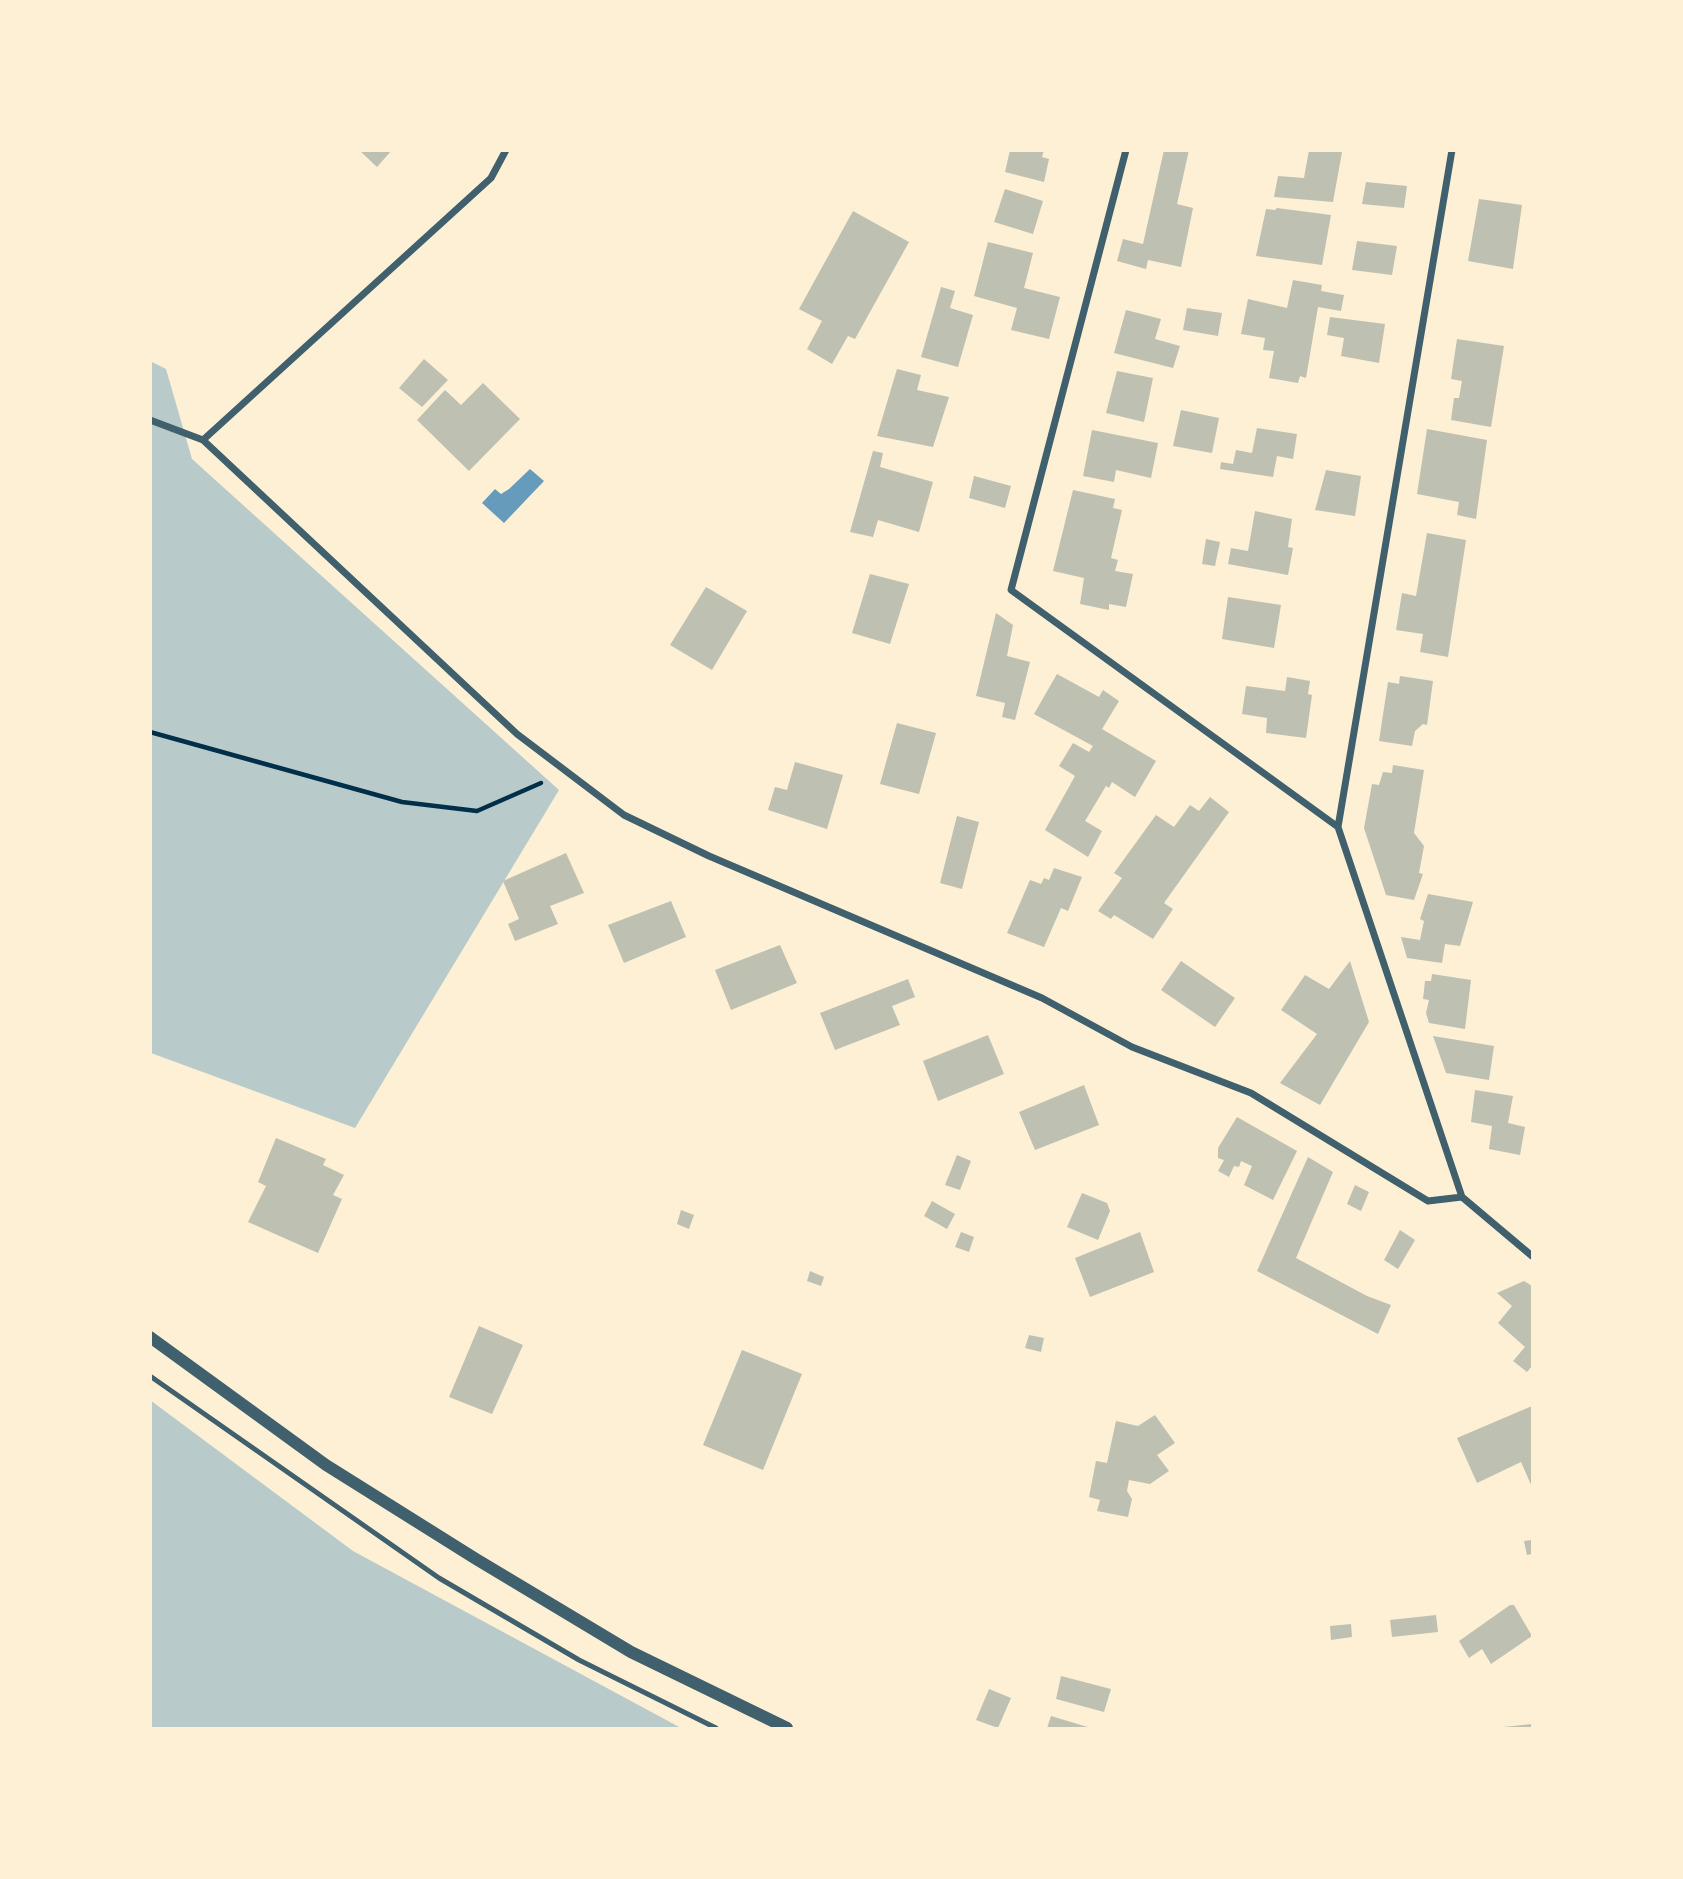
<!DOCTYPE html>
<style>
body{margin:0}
#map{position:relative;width:1683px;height:1879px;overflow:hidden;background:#fdf0d5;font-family:Arial,sans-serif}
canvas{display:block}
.frame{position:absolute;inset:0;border:152px solid #fdf0d5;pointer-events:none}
</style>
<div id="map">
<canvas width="1683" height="1879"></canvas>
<div class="frame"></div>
</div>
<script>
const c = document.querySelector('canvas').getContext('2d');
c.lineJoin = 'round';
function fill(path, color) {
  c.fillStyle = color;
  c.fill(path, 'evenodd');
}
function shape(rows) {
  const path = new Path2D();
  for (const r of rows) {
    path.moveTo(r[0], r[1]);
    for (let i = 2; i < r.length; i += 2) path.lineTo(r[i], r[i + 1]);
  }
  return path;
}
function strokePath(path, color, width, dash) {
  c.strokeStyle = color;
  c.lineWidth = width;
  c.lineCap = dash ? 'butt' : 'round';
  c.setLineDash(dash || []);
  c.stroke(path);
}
const green = shape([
 [150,361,166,369,192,459,559,790,355,1128,151,1053],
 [150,1400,353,1551,681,1728,151,1728]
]);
const water = shape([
 [530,469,544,481,504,523,482,503,495,489,501,494,509,489]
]);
const building = shape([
 [359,150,392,150,377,167],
 [1010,150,1044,150,1042,157,1049,159,1044,182,1005,172],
 [1164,150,1189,150,1177,204,1193,208,1181,267,1148,260,1146,269,1117,261,1123,239,1143,244],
 [1309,150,1342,152,1333,202,1274,197,1278,176,1304,178],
 [1366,182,1407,186,1404,208,1362,204],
 [1005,189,1043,201,1033,234,994,222],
 [1479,199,1522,205,1513,269,1468,261],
 [1277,208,1331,215,1322,265,1256,256,1266,209,1275,210],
 [853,211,909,242,855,339,848,336,832,364,807,349,822,321,799,309],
 [1357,241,1397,246,1392,275,1352,270],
 [988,242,1033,253,1024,288,1060,297,1049,339,1011,330,1017,308,974,296],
 [1293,280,1322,285,1321,291,1344,295,1341,311,1318,307,1306,378,1300,376,1298,383,1269,378,1274,351,1263,350,1265,338,1241,334,1248,299,1287,308],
 [941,287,955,291,950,308,973,315,958,367,921,357],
 [1187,308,1222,313,1218,336,1183,330],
 [1126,310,1161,319,1155,339,1180,346,1173,368,1114,353],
 [1330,317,1385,324,1379,363,1341,356,1344,338,1327,335],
 [1457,339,1504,346,1491,427,1451,420,1454,398,1459,398,1462,381,1451,379],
 [424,359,448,380,422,407,399,388],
 [897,369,921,375,917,390,949,397,933,447,877,436],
 [1117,371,1153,378,1144,422,1106,413],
 [483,383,520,419,469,471,417,420,445,390,461,405],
 [1181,410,1219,418,1212,453,1173,446],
 [1257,428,1297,434,1293,459,1277,456,1273,477,1220,469,1221,462,1233,464,1236,450,1252,453],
 [1427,429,1487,440,1476,519,1457,515,1459,502,1417,494],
 [1092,430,1158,443,1151,478,1116,470,1114,482,1083,476],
 [873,451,883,453,880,467,933,482,919,532,878,520,873,537,850,532],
 [1326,470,1361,476,1355,516,1315,510],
 [974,476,1011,486,1005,508,969,498],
 [1073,490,1115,499,1113,508,1122,510,1111,558,1118,560,1115,571,1133,574,1126,607,1109,604,1109,610,1080,604,1084,578,1053,571],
 [1255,511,1292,519,1288,547,1293,548,1288,575,1228,564,1231,548,1248,551],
 [1427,533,1466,540,1448,657,1420,652,1423,634,1396,630,1402,593,1416,596],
 [1206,539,1220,542,1215,566,1202,564],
 [870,574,909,584,890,644,852,633],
 [706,587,747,611,712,670,670,645],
 [1228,597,1281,605,1274,648,1222,639],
 [996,613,1013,625,1007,656,1030,662,1015,720,1002,717,1005,703,976,696],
 [1057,674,1099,697,1103,690,1119,701,1102,729,1156,761,1135,797,1112,782,1109,788,1106,786,1085,821,1102,831,1088,857,1045,830,1075,776,1059,766,1073,743,1089,752,1093,746,1034,714],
 [1400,676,1433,681,1427,725,1423,724,1415,731,1412,746,1379,741,1388,682,1399,684],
 [1287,677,1310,681,1308,694,1312,695,1306,738,1266,733,1267,718,1242,714,1246,686,1285,691],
 [897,723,936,733,919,794,880,784],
 [795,762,843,775,827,829,768,810,775,787,787,790],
 [1393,765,1424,770,1414,833,1424,846,1419,873,1423,874,1414,900,1386,895,1364,828,1372,784,1379,785,1383,772,1392,773],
 [1210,797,1229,812,1164,903,1173,909,1153,939,1114,915,1111,919,1098,911,1122,878,1114,873,1156,815,1174,827,1190,805,1199,811],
 [957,816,979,822,962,889,940,883],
 [566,853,584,893,550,906,558,924,515,941,508,924,519,919,503,881],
 [1054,868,1082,877,1068,911,1061,908,1044,947,1007,933,1030,880,1041,884,1044,878,1049,880],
 [1428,894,1473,902,1460,946,1445,944,1442,963,1407,958,1401,937,1420,940,1424,921,1420,919],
 [671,901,686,937,624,963,608,925],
 [780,945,797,983,731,1010,715,970],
 [1181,961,1235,998,1215,1027,1161,990],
 [1350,961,1369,1022,1320,1105,1280,1083,1317,1034,1281,1010,1305,975,1329,989],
 [1432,974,1471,980,1465,1029,1429,1023,1426,1013,1429,1000,1423,999,1425,981,1431,981],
 [908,979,915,997,892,1006,900,1025,835,1050,820,1013],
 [988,1035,1004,1074,938,1101,923,1061],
 [1433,1036,1494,1046,1489,1080,1446,1073],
 [1084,1085,1099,1125,1035,1150,1019,1112],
 [1475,1090,1513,1096,1508,1123,1525,1127,1520,1155,1489,1149,1492,1126,1471,1122],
 [1237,1117,1297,1151,1273,1200,1244,1185,1252,1166,1241,1161,1239,1167,1234,1166,1229,1177,1218,1171,1224,1160,1218,1158,1218,1148],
 [276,1138,326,1159,323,1165,344,1175,333,1195,342,1199,318,1253,248,1222,266,1186,258,1182],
 [957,1155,971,1161,960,1190,945,1185],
 [1308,1157,1333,1172,1296,1258,1367,1296,1391,1305,1378,1334,1257,1271],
 [1355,1185,1369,1192,1361,1211,1347,1204],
 [1082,1193,1107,1203,1110,1211,1098,1240,1067,1227],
 [932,1201,955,1214,947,1229,924,1216],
 [681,1210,694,1215,689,1229,677,1224],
 [1400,1230,1415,1240,1398,1269,1384,1260],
 [961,1232,974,1237,969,1252,955,1247],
 [1140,1232,1154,1272,1090,1297,1075,1258],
 [810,1271,824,1277,821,1286,807,1281],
 [1524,1281,1532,1286,1532,1366,1527,1372,1513,1361,1525,1347,1498,1323,1512,1306,1497,1293],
 [479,1326,523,1345,492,1414,449,1397],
 [1029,1335,1044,1338,1041,1352,1025,1348],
 [742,1350,802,1374,763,1470,703,1445],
 [1532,1406,1532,1487,1521,1462,1477,1483,1457,1438],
 [1155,1415,1175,1443,1157,1455,1169,1471,1150,1484,1129,1480,1127,1491,1132,1499,1128,1517,1097,1511,1100,1500,1089,1497,1096,1461,1107,1463,1116,1421,1138,1426],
 [1532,1540,1532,1554,1527,1555,1524,1541],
 [1510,1605,1514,1605,1532,1636,1491,1664,1482,1649,1469,1658,1459,1641],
 [1436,1615,1438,1632,1392,1637,1390,1620],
 [1351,1624,1352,1637,1331,1640,1330,1626],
 [1061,1676,1111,1689,1104,1712,1056,1699],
 [989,1689,1011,1698,998,1728,976,1720],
 [1051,1716,1091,1728,1047,1728],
 [1532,1724,1532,1728,1503,1728,1503,1727]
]);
const path = shape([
 [150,732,402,802,477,811,541,783]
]);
const service = shape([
 [150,1376,439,1578,579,1660,716,1728]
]);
const minor = shape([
 [1126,150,1011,590,1338,827],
 [1452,150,1338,827,1462,1197],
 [150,420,203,440,517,734,624,815,709,856,1042,998,1132,1047,1251,1093,1428,1201,1462,1197,1532,1256],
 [203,440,491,178,506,150]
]);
const tertiary = shape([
 [150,1337,326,1465,476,1559,631,1652,787,1728]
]);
fill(green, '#b9caca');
fill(water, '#669bbc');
fill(building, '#bec0b2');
strokePath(path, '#003049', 4.5);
strokePath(service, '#3f606c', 5);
strokePath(minor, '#3f606c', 7);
strokePath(tertiary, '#3f606c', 12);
</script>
